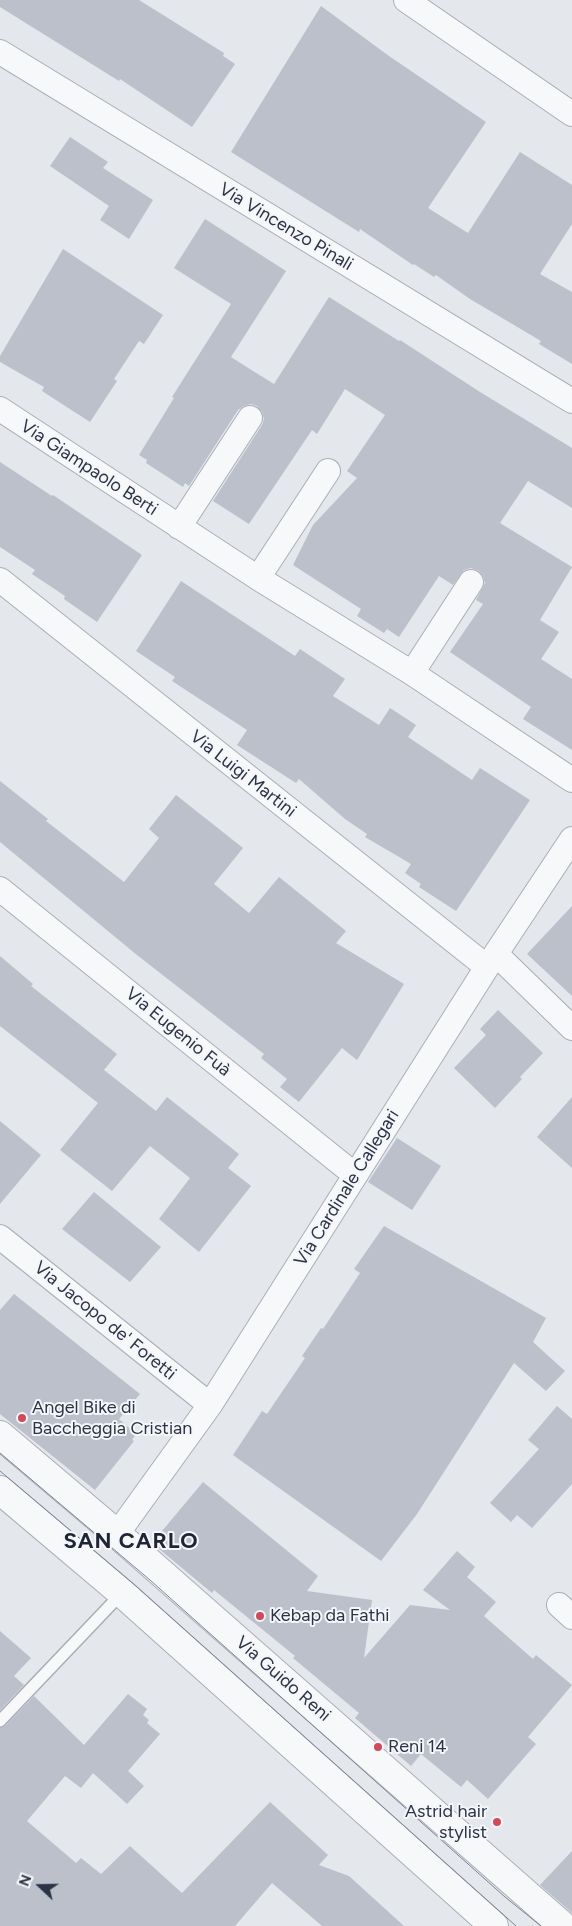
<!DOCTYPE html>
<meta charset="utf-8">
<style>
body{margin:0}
#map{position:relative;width:572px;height:1926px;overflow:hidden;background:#e4e7ec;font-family:Figtree,sans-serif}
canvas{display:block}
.north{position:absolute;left:15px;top:1861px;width:50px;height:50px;-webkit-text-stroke:4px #f4f6f9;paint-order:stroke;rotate:291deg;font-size:14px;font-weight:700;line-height:20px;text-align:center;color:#2b3445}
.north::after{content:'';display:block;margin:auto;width:18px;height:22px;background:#2b3445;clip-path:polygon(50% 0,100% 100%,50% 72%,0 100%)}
</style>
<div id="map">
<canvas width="572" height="1926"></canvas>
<div class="north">N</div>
</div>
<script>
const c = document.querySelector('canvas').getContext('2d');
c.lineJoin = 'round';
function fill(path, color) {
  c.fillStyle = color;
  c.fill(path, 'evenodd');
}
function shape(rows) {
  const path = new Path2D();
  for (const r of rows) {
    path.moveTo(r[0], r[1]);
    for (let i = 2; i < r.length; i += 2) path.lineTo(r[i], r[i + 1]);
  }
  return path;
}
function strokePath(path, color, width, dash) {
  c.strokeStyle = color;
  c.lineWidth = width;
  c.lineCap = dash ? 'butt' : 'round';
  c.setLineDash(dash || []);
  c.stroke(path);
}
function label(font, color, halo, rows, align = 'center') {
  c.font = font + ' Figtree,sans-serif';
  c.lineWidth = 4;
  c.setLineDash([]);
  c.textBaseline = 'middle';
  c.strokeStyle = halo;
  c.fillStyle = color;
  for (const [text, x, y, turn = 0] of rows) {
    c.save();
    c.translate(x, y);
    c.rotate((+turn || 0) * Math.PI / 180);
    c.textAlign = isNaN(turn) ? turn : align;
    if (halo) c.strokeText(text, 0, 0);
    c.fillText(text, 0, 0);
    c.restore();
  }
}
const building = shape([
 [0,0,139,0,224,53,223,56,235,64,192,127,120,79,119,81,0,7],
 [321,6,389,56,486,122,428,208,468,233,520,152,572,185,572,224,540,274,572,292,572,364,539,344,541,341,470,299,436,275,434,277,414,264,413,265,360,229,359,232,231,152],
 [70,137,108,162,103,168,153,200,129,239,100,220,109,206,50,166],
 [205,219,286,271,231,357,253,371,274,384,329,297,399,341,400,340,480,392,572,448,572,508,528,481,500,523,572,567,540,620,559,632,541,659,572,679,572,750,523,719,531,707,450,652,483,604,476,600,485,583,483,576,479,571,471,568,464,570,453,585,439,576,399,637,387,629,384,633,357,616,361,609,293,565,313,525,357,478,347,471,385,415,345,389,317,434,312,430,249,524,213,501,262,425,264,419,262,412,257,406,251,404,244,406,238,410,189,486,185,483,183,487,146,463,147,460,139,455,174,398,172,397,231,304,174,268],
 [63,249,163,315,144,344,139,341,114,379,117,381,90,422,42,391,44,387,0,362,0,356],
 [0,462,52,496,53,495,142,555,97,622,64,599,65,596,32,574,35,570,0,547],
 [181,581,295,656,300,649,345,679,333,696,379,725,390,708,416,725,408,737,472,780,480,768,530,800,456,911,419,887,421,884,405,873,411,864,365,837,367,834,345,819,299,779,296,783,237,745,247,730,172,681,175,677,136,651],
 [0,781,48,819,46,821,124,882,159,838,149,829,176,795,243,848,214,884,249,913,279,877,346,931,336,943,404,984,357,1060,342,1048,299,1102,280,1087,287,1079,261,1058,264,1054,137,955,0,842],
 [572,906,572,996,527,954],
 [0,956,33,984,31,986,117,1054,104,1070,156,1111,167,1097,239,1154,228,1168,251,1186,199,1252,159,1219,190,1178,150,1146,112,1191,60,1150,98,1103,0,1026],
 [498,1010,543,1053,520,1077,522,1079,495,1108,454,1068,486,1035,480,1029],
 [572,1097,572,1168,537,1137],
 [0,1121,41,1155,0,1204],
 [397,1138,441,1166,412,1210,368,1182],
 [94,1192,161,1247,130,1282,62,1229],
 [384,1226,546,1318,533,1342,565,1371,546,1391,514,1363,417,1514,381,1561,233,1455,262,1411,267,1414,305,1358,302,1356,321,1328,323,1329,360,1273,354,1269],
 [14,1294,140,1394,119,1419,136,1434,132,1440,134,1441,95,1490,0,1414,0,1310],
 [557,1406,572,1419,572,1484,532,1528,517,1515,511,1522,490,1503,539,1449,528,1440],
 [203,1482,318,1576,307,1591,372,1600,364,1658,410,1605,450,1610,423,1590,457,1551,475,1567,467,1577,496,1602,484,1616,533,1659,536,1655,572,1685,528,1737,536,1744,488,1799,467,1780,461,1787,421,1754,411,1766,355,1718,359,1713,293,1658,295,1656,214,1590,212,1593,152,1543],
 [0,1631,31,1658,14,1676,24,1685,0,1710],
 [128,1694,147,1709,143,1715,149,1720,147,1723,160,1734,128,1771,144,1786,127,1804,93,1773,81,1788,65,1776,27,1821,76,1863,81,1858,101,1874,130,1846,182,1893,270,1802,328,1855,319,1865,349,1876,404,1926,322,1926,272,1883,235,1926,0,1926,0,1728,5,1726,34,1696,84,1745],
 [572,1851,572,1913,540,1885]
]);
const service = shape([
 [0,1721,122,1593]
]);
const minor = shape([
 [406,0,572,114],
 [0,52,572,401],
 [0,409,258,578,412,673,572,780],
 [179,527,250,418],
 [258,578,328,471],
 [0,580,487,967],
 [412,673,471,582],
 [0,889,355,1175],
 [496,954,572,1028],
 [0,1237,210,1405],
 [117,1534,210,1405,487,967,572,839],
 [559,1605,572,1617]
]);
const tertiary = shape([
 [0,1435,117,1534,563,1926],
 [0,1490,122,1593,494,1926]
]);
const tram = shape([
 [0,1453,150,1580,505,1897,541,1926],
 [0,1471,137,1587,516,1926]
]);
const markers = [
 [22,1418,5,"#d1495b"],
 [260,1616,5,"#d1495b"],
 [378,1747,5,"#d1495b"],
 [497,1822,5,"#d1495b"]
];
const streetNames = [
 ["Via Vincenzo Pinali",286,227,31],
 ["Via Giampaolo Berti",89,468,33],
 ["Via Luigi Martini",243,774,38],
 ["Via Eugenio Fuà",178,1032,39],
 ["Via Cardinale Callegari",347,1188,-58],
 ["Via Jacopo de' Foretti",105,1321,39],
 ["Via Guido Reni",283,1679,41]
];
const poiNames = [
 ["Angel Bike di",32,1408],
 ["Baccheggia Cristian",32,1429],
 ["Kebap da Fathi",270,1616],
 ["Reni 14",388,1747],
 ["Astrid hair",487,1812,"right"],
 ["stylist",487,1833,"right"]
];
const districtNames = [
 ["SAN CARLO",131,1542]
];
fill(building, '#bbc0ca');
strokePath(service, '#a9aeb7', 14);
strokePath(minor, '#a9aeb7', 26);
strokePath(tertiary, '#a9aeb7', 30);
strokePath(service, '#f7f8fa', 11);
strokePath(minor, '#f7f8fa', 24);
strokePath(tertiary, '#f7f8fa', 28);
strokePath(tram, '#7d8696', 1);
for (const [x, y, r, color] of markers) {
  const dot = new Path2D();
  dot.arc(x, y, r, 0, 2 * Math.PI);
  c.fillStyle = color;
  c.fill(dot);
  strokePath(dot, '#f4f6f9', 2);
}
label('18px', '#2b3445', '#f4f6f9', streetNames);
label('18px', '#2b3445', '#f4f6f9', poiNames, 'left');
c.letterSpacing = '1px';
label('bold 22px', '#1d2536', '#f4f6f9', districtNames);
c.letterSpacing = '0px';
</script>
